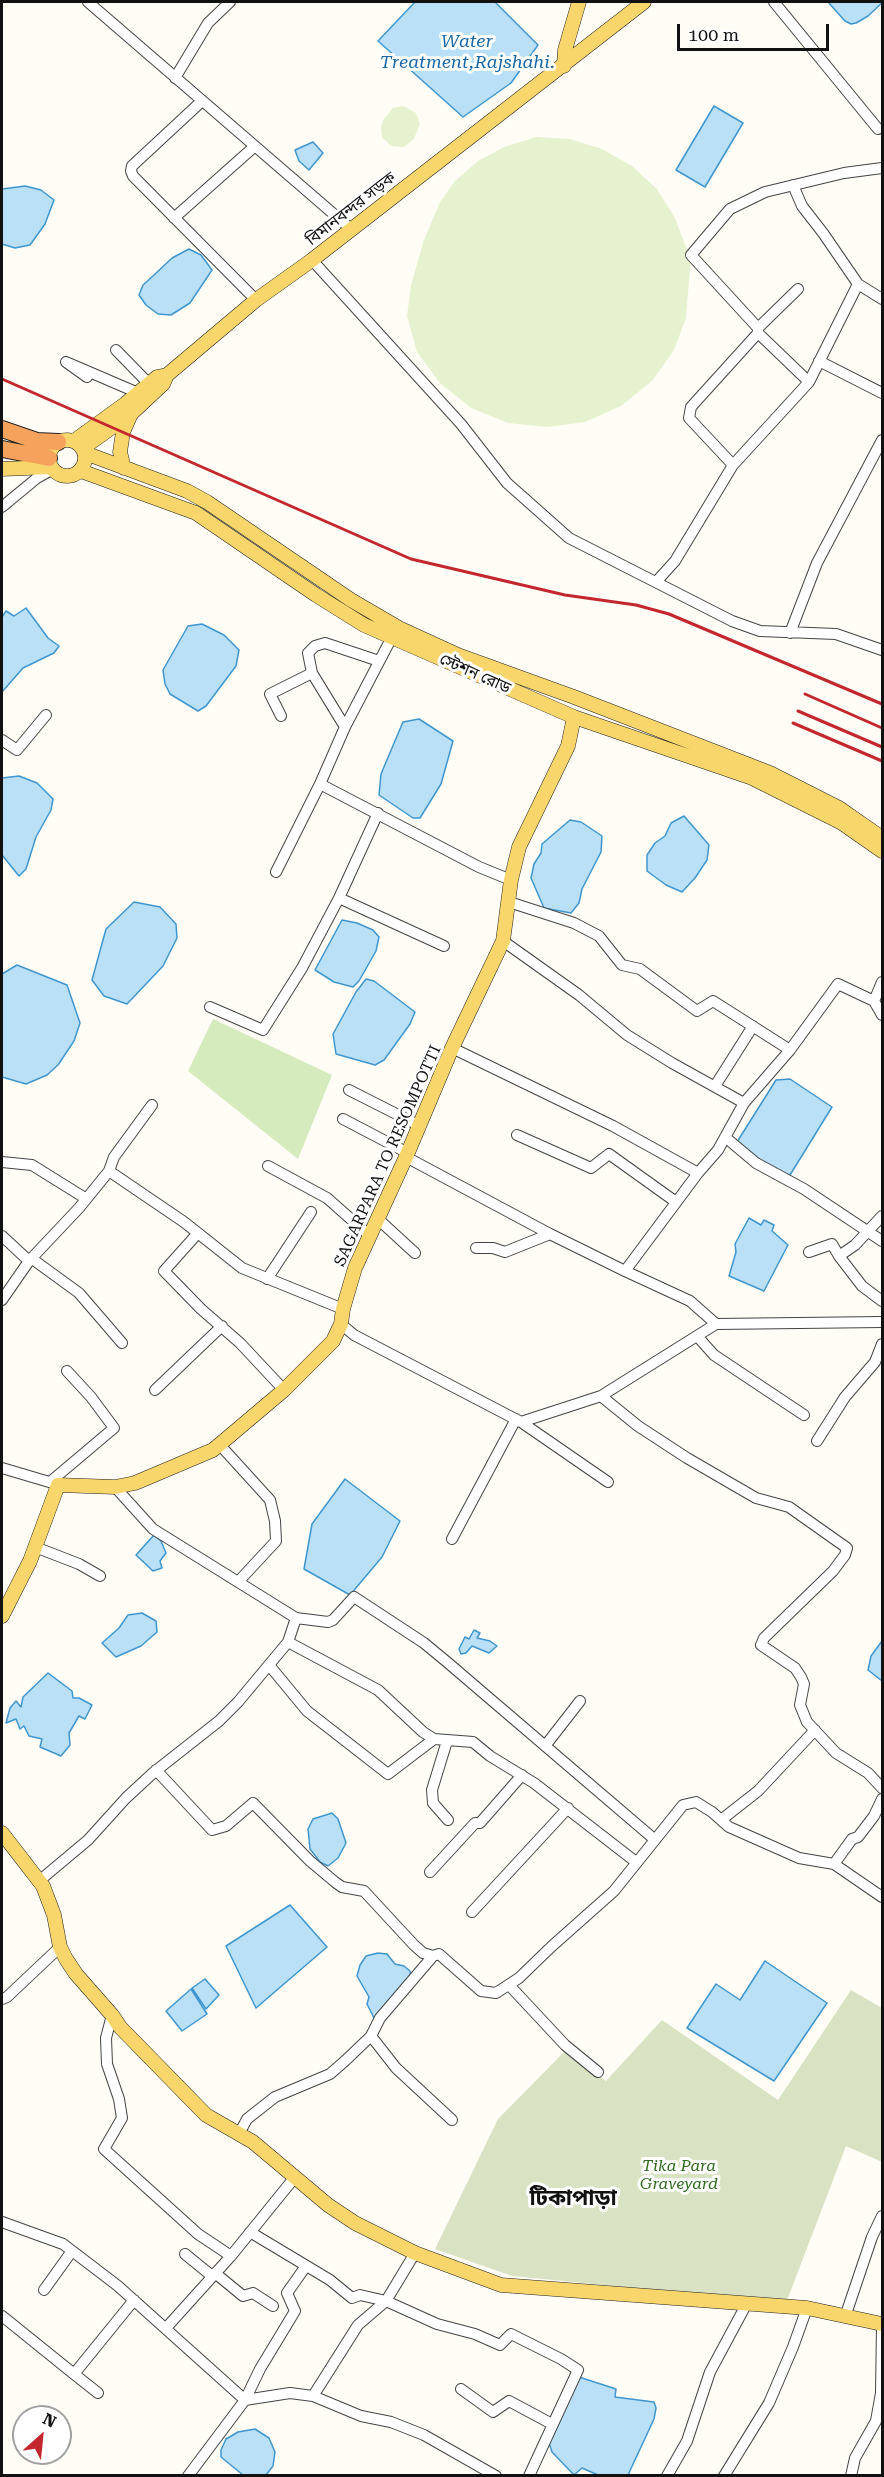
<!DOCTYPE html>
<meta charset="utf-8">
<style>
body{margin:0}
#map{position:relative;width:884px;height:2477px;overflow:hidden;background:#fffdf5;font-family:"Roboto Serif",serif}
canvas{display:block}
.frame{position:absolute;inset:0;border:3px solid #111;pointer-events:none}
.north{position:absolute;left:12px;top:2405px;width:60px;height:60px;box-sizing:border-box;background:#fff;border:2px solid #a0a0a0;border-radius:50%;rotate:27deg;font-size:16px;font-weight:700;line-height:24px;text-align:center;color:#111}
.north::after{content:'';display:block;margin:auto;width:21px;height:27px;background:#c4262e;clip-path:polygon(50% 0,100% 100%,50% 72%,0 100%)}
.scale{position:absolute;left:677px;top:24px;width:152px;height:27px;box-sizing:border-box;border:3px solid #111;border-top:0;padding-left:8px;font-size:18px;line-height:21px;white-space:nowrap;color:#111;-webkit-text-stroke:4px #fff;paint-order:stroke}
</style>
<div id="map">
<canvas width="884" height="2477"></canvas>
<div class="frame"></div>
<div class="north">N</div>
<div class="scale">100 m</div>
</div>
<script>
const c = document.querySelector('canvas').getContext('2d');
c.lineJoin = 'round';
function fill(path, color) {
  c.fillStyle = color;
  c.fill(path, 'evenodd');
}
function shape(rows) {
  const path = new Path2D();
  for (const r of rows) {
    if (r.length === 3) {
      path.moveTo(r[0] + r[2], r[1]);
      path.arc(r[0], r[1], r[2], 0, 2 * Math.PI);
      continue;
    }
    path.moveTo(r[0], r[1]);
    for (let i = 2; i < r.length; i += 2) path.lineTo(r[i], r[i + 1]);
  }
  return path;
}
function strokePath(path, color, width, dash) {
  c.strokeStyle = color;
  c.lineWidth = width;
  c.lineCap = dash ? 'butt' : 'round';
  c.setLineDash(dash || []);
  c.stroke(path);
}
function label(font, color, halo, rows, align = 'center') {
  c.font = font + ' "Roboto Serif","Noto Sans Bengali",serif';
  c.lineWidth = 6;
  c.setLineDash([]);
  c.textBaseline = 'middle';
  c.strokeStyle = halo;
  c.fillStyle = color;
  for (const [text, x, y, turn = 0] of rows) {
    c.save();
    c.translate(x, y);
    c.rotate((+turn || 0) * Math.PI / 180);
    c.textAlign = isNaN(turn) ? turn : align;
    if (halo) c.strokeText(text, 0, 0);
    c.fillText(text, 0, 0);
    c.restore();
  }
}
const green = shape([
 [213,1019,332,1075,298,1159,188,1071]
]);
const cemetery = shape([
 [851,1990,882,2008,882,2162,846,2146,786,2303,512,2276,435,2249,498,2119,566,2050,606,2081,662,2020,778,2100]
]);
const pitch = shape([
 [403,106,416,113,420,124,414,139,404,147,391,146,382,137,381,127,383,120,393,108],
 [536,137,570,139,602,149,632,166,657,189,675,218,687,250,691,255,686,318,674,350,652,381,621,406,585,422,547,427,508,423,471,408,440,383,417,352,407,316,411,285,424,240,440,202,455,181,478,161,504,147]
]);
const water = shape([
 [415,2,495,2,538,45,511,83,463,117,378,41,415,2],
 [828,2,882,2,882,3,868,16,856,23,851,24,845,21,828,2],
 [714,106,743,123,705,187,676,170,714,106],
 [313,142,323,153,309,170,299,161,295,150,313,142],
 [25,186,41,190,54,200,45,224,30,245,15,248,2,244,2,189,25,186],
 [189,249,201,255,212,270,190,303,171,315,158,314,146,305,139,295,143,285,154,275,172,258,189,249],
 [26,608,48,638,59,646,54,653,23,668,2,692,2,617,6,611,14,616,26,608],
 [202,624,224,635,239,650,236,666,206,706,198,711,170,694,165,684,163,670,188,626,202,624],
 [419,719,453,741,441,784,420,818,413,818,379,795,381,774,403,722,419,719],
 [19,776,37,783,53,799,51,810,36,837,26,869,19,876,2,855,2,778,19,776],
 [684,816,709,845,707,860,695,878,682,892,666,885,647,871,647,855,655,843,665,836,671,823,684,816],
 [570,820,581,822,602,836,601,852,582,889,579,903,571,913,544,908,531,878,534,864,541,853,542,844,570,820],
 [134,902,160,907,176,924,177,938,163,966,127,1004,104,996,92,980,106,929,134,902],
 [342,920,357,923,373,930,379,937,376,951,359,981,353,987,334,982,315,970,342,920],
 [17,965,67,985,80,1023,74,1041,58,1065,47,1075,26,1084,2,1077,2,974,17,965],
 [366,979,374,981,415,1012,410,1024,384,1060,375,1065,336,1054,333,1034,356,992,366,979],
 [790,1079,832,1107,790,1175,774,1172,737,1142,776,1080,790,1079],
 [749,1218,761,1225,764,1220,774,1225,772,1231,788,1245,764,1291,729,1276,736,1252,735,1244,749,1218],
 [345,1479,400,1521,382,1557,350,1595,304,1569,312,1524,345,1479],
 [154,1535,161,1541,166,1553,160,1561,162,1568,153,1571,136,1555,154,1535],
 [142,1613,156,1621,157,1632,141,1646,116,1657,102,1643,119,1628,128,1615,142,1613],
 [474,1630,480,1633,477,1638,490,1641,497,1646,489,1653,472,1646,466,1653,461,1654,459,1649,465,1637,469,1639,474,1630],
 [882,1641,882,1681,868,1670,871,1656,882,1641],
 [48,1673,72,1691,73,1698,79,1698,92,1705,85,1719,79,1716,69,1733,70,1745,61,1756,40,1747,42,1739,29,1736,24,1726,20,1729,16,1719,6,1723,10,1708,16,1701,21,1707,23,1697,48,1673],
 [332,1813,338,1819,346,1843,338,1858,328,1866,320,1862,310,1849,308,1829,313,1819,332,1813],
 [290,1905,327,1947,256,2008,226,1946,290,1905],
 [378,1953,387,1954,395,1964,404,1966,410,1971,411,1977,375,2020,367,2004,369,1997,357,1976,360,1965,366,1956,378,1953],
 [765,1961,827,2003,774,2081,687,2028,716,1984,740,2000,765,1961],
 [205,1979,219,1995,206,2009,192,1988,205,1979],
 [191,1989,207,2014,182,2031,166,2011,191,1989],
 [579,2377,616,2389,615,2397,654,2402,656,2408,654,2419,628,2475,598,2475,582,2468,574,2475,552,2452,549,2443,579,2377],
 [255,2429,269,2438,275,2452,273,2466,266,2475,243,2475,221,2457,221,2450,226,2439,238,2432,255,2429]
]);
const minor = shape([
 [88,2,351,229],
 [774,2,878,129],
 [175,78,208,23,230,2],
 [202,101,132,166,131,171,133,176,256,300],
 [793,185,802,206,823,233,858,284,882,299],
 [174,218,255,146],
 [312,260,461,424,507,483,569,538,732,621,760,631,836,634,882,650],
 [758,328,798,289],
 [758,333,758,328,691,255,730,209,765,192,844,173,882,168],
 [116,350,153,388],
 [819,361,882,393],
 [87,377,66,362,143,395],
 [733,465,809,382,858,284],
 [2,507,37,478,53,469],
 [656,582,675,561,733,465,689,418,691,407,758,333,809,382],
 [790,633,817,563,882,440],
 [392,637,345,727,320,784,479,867,511,880],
 [312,673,308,653,315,646,325,643,379,661],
 [281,716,270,694,312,673,345,727],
 [2,740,17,750,46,715],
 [276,872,320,784],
 [339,898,444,946],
 [509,902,574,923,599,936,622,965,640,969,697,1011,713,1001,790,1050],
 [503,941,579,995,627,1035,672,1063,744,1103,790,1050,838,984,874,1001],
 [882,982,874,1001,882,1015],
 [210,1007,263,1030,302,968,339,898,378,813],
 [452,1048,613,1126,698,1173],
 [715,1086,753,1026],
 [349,1090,420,1126],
 [343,1119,408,1153],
 [517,1135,591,1168,609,1154,676,1202],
 [725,1137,756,1163,804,1189,882,1241],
 [406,1157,550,1234,625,1271],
 [2,1162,32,1165,85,1198],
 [268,1166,327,1198,370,1236],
 [109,1171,114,1157,152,1105],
 [882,1216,855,1245,839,1256,862,1286,882,1301],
 [378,1219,415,1253],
 [198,1233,164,1271,201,1309,240,1343,284,1390],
 [2,1236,29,1261],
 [476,1248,493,1248,505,1252,550,1234],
 [809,1252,832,1244,839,1256],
 [31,1258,79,1293,122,1343],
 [267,1279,311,1212],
 [2,1300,29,1261,79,1208,109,1171,184,1222,242,1268,343,1309],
 [341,1324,354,1335,521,1422,601,1396,716,1324,882,1322],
 [716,1324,690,1301,625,1271,698,1173,718,1150,744,1103],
 [697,1336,714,1355,804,1415],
 [155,1390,222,1326],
 [601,1396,638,1426,687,1458,756,1498,789,1507,847,1548,845,1555,833,1571,764,1638,761,1645,795,1668,801,1677,804,1684,800,1705,807,1722,836,1753,868,1773,882,1788],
 [521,1422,608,1482],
 [817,1441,845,1397,875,1362,882,1344],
 [220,1445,270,1500,275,1521,276,1541,238,1582],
 [2,1468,56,1484],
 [50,1482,114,1428,91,1397,67,1371],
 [115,1487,153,1529,296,1618],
 [452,1539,516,1419],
 [35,1547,79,1564,100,1576],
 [288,1642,378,1690,423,1732,434,1739,473,1742,490,1756,534,1783,636,1862],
 [269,1665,307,1711,388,1774,434,1739],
 [447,1741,432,1790,433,1803,448,1820],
 [545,1746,580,1701],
 [156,1770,212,1830,226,1826,253,1803,310,1861,335,1882,342,1887,364,1891,414,1945,423,1953,433,1956,439,1954,481,1991,496,1993,519,1978,551,1947,614,1891,683,1805,696,1802,712,1812,729,1827,799,1858,834,1864,882,1897],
 [721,1820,758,1791,815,1730],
 [834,1864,852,1839,858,1837,874,1816,882,1799],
 [430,1872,475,1823,480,1823,522,1775],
 [39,1881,88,1840,126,1798,153,1773,219,1721,238,1702,288,1642,296,1618,328,1622,333,1620,354,1597,424,1643,447,1662,654,1839],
 [472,1912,568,1808],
 [509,1985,565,2045,598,2072],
 [2,1999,7,1997,60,1947],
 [112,2015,106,2038,107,2064,119,2099,122,2118,104,2149,198,2234,231,2256],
 [371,2036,396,2068,452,2120],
 [239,2134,247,2119,275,2097,330,2074,346,2060,371,2036,380,2018,433,1956],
 [2,2222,63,2244,118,2286,245,2400,188,2476],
 [250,2232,330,2280,352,2298,360,2295,386,2301,437,2324,475,2334,500,2345,511,2334,561,2359,578,2370,529,2476],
 [185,2254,212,2276],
 [215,2273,243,2296,253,2293,273,2306],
 [44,2290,72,2251],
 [2,2316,74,2374,134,2300],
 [845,2317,872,2237,882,2216],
 [166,2328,231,2256,295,2177],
 [74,2374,98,2393],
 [461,2389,493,2412,509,2401,552,2424],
 [313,2396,358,2325,386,2301,415,2253],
 [245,2400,290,2393,313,2396,361,2416,391,2422,424,2435,496,2476],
 [245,2400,260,2369,295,2311,287,2293,306,2266],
 [667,2476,687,2441,710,2372,746,2305],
 [724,2476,769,2403,793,2347,807,2308],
 [851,2476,855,2458,876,2421,881,2393,882,2324]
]);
const major = shape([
 [564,66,565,50,579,2],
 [67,458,18],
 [74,441,125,404,157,377,167,375],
 [83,448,132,413,163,384,167,375,256,300,312,260,644,2],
 [85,453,187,491,207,502,351,600,399,628,458,655,574,697,770,773,839,808,882,838],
 [124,468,120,452,123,432,131,414],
 [2,469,51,467],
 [81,471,196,513,316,595,364,625,574,717,752,778,842,823,882,851],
 [2,1616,30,1561,58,1485,115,1487,135,1483,213,1450,284,1390,333,1341,341,1324,343,1309,355,1268,406,1157,452,1048,503,941,511,880,519,847,568,746,574,717],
 [2,1833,43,1886,54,1915,60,1947,66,1959,76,1974,112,2015,120,2027,206,2115,253,2142,328,2205,355,2223,415,2253,501,2285,807,2308,882,2324]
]);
const highway = shape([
 [2,429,37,441,58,442],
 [2,449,49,458]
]);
const rail = shape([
 [2,379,411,559,565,595,636,605,669,614,882,704],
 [805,694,882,728],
 [798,711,882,747],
 [793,723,882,761]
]);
const streetNames = [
 ["বিমানবন্দর সড়ক",351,209,-38],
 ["স্টেশন রোড",475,674,24],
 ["SAGARPARA TO RESOMPOTTI",388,1156,-66]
];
const parkNames = [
 ["Tika Para",679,2166],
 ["Graveyard",679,2184]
];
const waterNames = [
 ["Water",467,42],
 ["Treatment,Rajshahi.",467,63]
];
const districtNames = [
 ["টিকাপাড়া",573,2199]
];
fill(green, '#d5ebbd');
fill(cemetery, '#d9e3c4');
fill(pitch, '#e6f2cf');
fill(water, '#b9e0f7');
strokePath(water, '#3f96cf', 1.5);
strokePath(minor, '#444', 12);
strokePath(major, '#222', 15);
strokePath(highway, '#222', 18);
strokePath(minor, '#fff', 10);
strokePath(major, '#f9d66b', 14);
strokePath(highway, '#f5a25d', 16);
strokePath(rail, '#c4262e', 3);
label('16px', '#111', '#fff', streetNames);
label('italic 16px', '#2f6b1f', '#fff', parkNames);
label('italic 18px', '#1768a6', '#fff', waterNames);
label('bold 22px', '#111', '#fff', districtNames);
</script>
